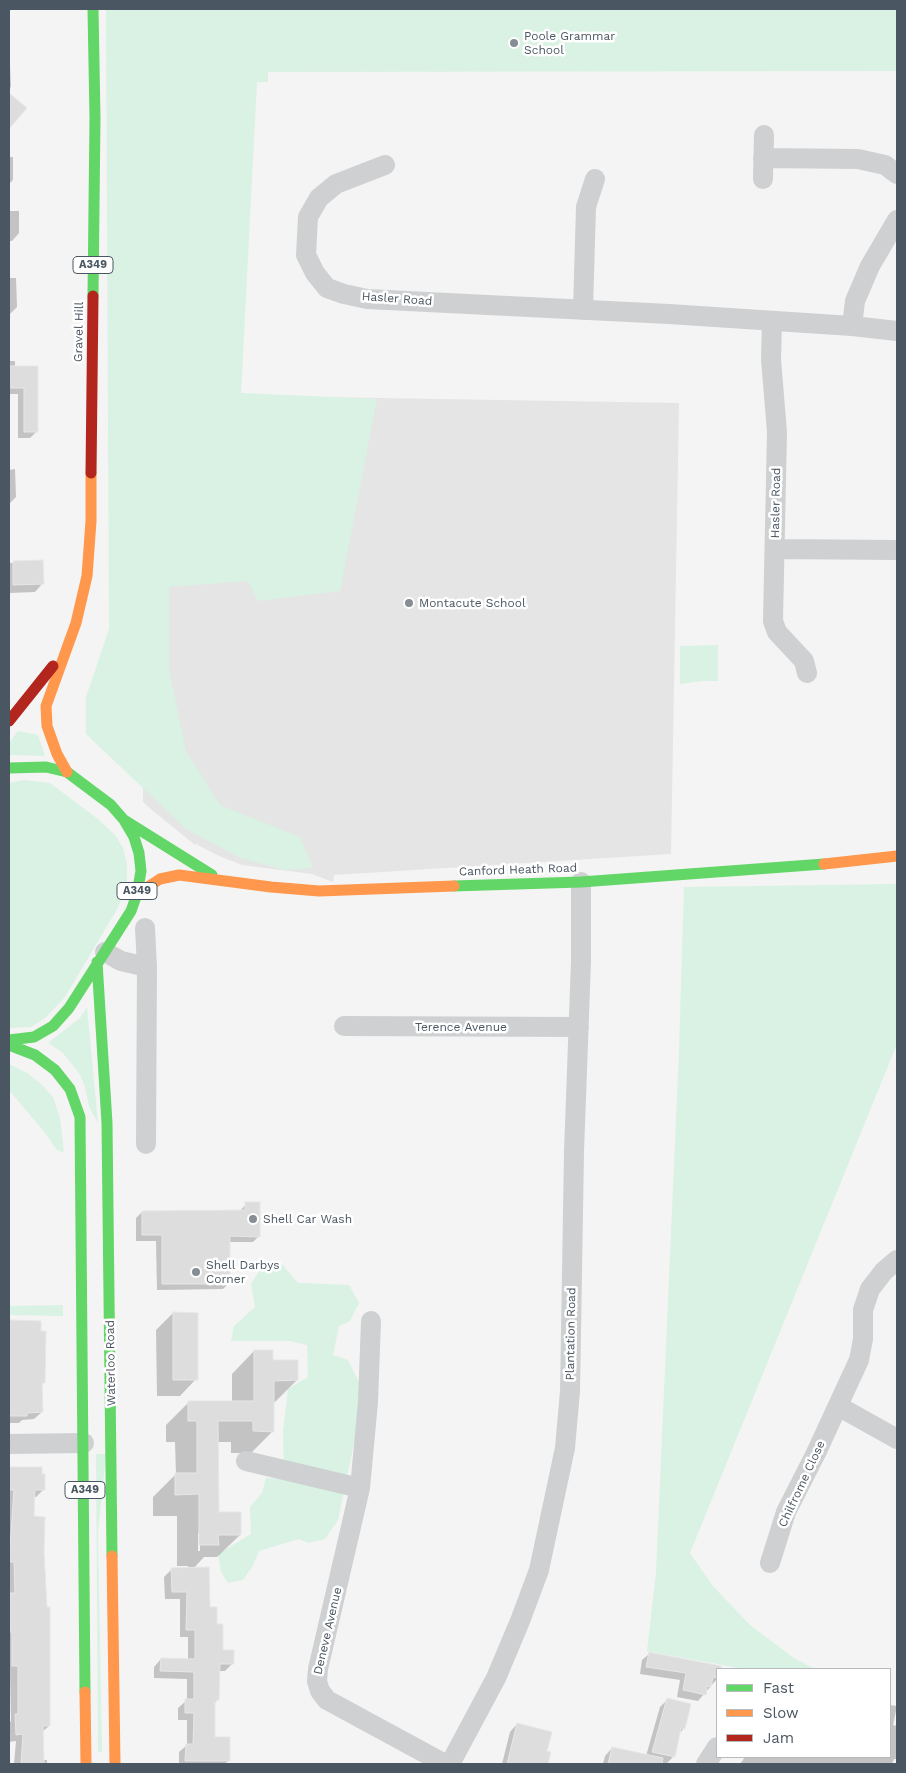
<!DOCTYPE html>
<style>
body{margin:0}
#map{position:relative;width:906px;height:1773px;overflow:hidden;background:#f4f4f4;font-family:"Work Sans",sans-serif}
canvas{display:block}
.frame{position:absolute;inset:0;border:10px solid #4a5661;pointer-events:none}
.legend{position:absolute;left:716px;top:1668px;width:175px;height:90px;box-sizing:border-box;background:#fff;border:1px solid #b7bbc0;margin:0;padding:6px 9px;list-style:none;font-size:15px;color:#4a5661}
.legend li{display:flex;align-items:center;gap:10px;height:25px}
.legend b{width:25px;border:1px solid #b7bbc0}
</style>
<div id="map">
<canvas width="906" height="1773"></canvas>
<div class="frame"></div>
<ul class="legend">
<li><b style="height:6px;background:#63d668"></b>Fast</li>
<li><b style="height:6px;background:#ff974d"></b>Slow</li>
<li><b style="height:6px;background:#b3261e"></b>Jam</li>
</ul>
</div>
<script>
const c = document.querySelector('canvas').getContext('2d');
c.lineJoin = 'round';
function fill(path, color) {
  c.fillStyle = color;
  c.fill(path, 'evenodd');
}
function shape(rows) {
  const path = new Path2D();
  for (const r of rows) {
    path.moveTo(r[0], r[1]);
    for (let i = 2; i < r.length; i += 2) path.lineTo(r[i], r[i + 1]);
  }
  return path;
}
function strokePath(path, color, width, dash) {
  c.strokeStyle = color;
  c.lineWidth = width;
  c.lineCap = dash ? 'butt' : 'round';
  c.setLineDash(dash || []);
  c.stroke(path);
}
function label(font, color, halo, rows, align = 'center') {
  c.font = font + ' "Work Sans",sans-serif';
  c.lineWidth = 5;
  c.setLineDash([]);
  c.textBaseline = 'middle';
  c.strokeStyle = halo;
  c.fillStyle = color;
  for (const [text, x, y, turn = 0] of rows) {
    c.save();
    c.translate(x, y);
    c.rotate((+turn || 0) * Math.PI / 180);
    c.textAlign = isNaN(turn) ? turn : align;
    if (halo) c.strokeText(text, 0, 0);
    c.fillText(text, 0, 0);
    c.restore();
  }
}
const education = shape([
 [141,394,679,403,671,854,334,875,333,882,312,874,242,865,219,856,196,844,195,845,152,810,143,802]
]);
const green = shape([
 [106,9,897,9,897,71,268,72,268,82,257,82,241,393,377,399,340,591,258,601,248,581,169,587,169,670,186,751,220,805,300,837,313,868,285,870,240,858,186,829,86,734,86,697,109,629],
 [718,645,718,681,703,681,680,684,680,646],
 [18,731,38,735,45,756,9,755,9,743],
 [23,780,50,783,98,819,115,835,123,848,127,864,127,888,116,911,65,997,45,1018,31,1027,9,1028,9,783],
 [897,884,897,1044,690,1553,712,1585,750,1625,794,1658,815,1669,744,1669,647,1651,656,1573,679,1051,684,887],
 [87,1007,98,1123,89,1107,85,1087,79,1073,62,1052,48,1043,80,1018],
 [9,1064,27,1073,41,1084,53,1097,60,1118,64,1153,56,1149,46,1134,9,1090],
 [281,1263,298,1283,349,1285,359,1303,350,1321,339,1326,333,1355,348,1360,360,1384,357,1429,338,1520,325,1539,308,1543,299,1539,259,1551,252,1567,243,1580,228,1583,221,1572,218,1554,251,1534,250,1507,262,1493,266,1478,284,1479,283,1432,288,1389,308,1377,307,1345,290,1341,231,1341,234,1326,255,1307,251,1284,261,1268],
 [63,1305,63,1316,9,1315,9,1306],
 [96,1454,106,1454,98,1533,102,1752,98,1752]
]);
const shadow = shape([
 [9,41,11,87,9,89],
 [9,157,13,157,13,180,9,184],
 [9,211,19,211,19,233,12,241,9,241],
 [9,278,16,278,17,307,9,315],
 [9,361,15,361,15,367,37,367,37,431,30,438,18,438,18,394,9,394],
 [15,469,16,497,9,504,9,470],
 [42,561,42,584,35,592,9,593,9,563],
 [246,1204,259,1236,253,1242,228,1242,229,1283,223,1289,157,1290,156,1241,136,1241,136,1218,142,1212,240,1211],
 [173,1313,196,1379,180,1396,157,1396,156,1330],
 [9,1322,40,1322,44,1382,41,1385,42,1412,34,1419,22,1420,19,1423,9,1423],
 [254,1351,272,1361,297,1380,275,1402,273,1402,273,1431,251,1453,231,1453,231,1442,217,1442,218,1513,240,1535,217,1557,204,1557,193,1569,215,1625,221,1651,233,1663,225,1671,218,1671,218,1699,214,1704,213,1739,229,1760,225,1764,179,1764,179,1752,187,1745,187,1720,178,1720,178,1708,187,1700,187,1679,154,1678,154,1667,161,1659,188,1660,188,1637,180,1637,180,1599,165,1599,164,1577,172,1569,188,1569,188,1566,177,1566,177,1516,153,1516,153,1497,176,1474,175,1442,166,1442,166,1425,189,1402,232,1402,232,1374],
 [198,1533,200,1533,200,1551,198,1551],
 [9,1468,41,1468,44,1489,36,1497,33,1497,32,1518,43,1552,49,1726,42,1732,43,1760,47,1760,47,1764,14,1764,16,1741,9,1742,9,1723,11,1721,10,1673,9,1673],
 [649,1654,720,1667,719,1669,717,1669,717,1679,698,1701,677,1697,680,1680,640,1674,642,1660],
 [667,1700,684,1728,679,1734,673,1757,666,1764,645,1760,644,1764,603,1764,605,1756,612,1748,646,1756,660,1707],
 [890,1705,897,1706,893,1725,897,1726,897,1759,894,1759,892,1764,740,1764,745,1757,890,1757],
 [517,1724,545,1752,549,1753,547,1764,502,1764,510,1732]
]);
const building = shape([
 [9,93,27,108,9,129,9,93],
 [9,366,38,366,38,432,24,432,24,388,9,388,9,366],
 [43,560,44,584,13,585,13,561,43,560],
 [245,1202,260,1202,260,1237,230,1236,230,1284,162,1284,162,1235,142,1235,142,1211,245,1210,245,1202],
 [173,1312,198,1313,198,1380,173,1380,173,1312],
 [9,1320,41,1321,41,1331,46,1331,45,1383,42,1383,43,1412,27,1413,27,1416,9,1416,9,1320],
 [254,1350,273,1350,273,1360,298,1360,298,1380,274,1381,274,1432,253,1431,253,1421,218,1421,219,1512,241,1512,241,1535,218,1535,219,1545,199,1545,199,1494,175,1495,175,1473,197,1473,197,1421,188,1421,188,1401,254,1401,254,1350],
 [9,1467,42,1467,42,1474,45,1474,45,1490,35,1490,34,1516,45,1517,44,1552,47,1607,50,1607,50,1726,43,1726,44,1764,21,1764,23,1734,16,1735,15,1714,18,1714,18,1666,12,1666,12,1632,10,1632,10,1593,15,1593,14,1562,9,1562,14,1490,9,1490,9,1467],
 [209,1567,210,1607,217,1607,217,1624,223,1624,223,1650,234,1650,234,1664,220,1664,219,1700,215,1700,215,1737,230,1737,230,1761,185,1761,186,1744,193,1744,194,1713,185,1713,185,1699,194,1699,194,1672,160,1671,161,1658,195,1659,195,1630,186,1630,187,1592,172,1592,171,1568,209,1567],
 [649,1652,721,1666,721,1669,717,1669,717,1678,713,1677,711,1687,707,1686,706,1695,683,1690,686,1673,646,1667,649,1652],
 [667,1698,691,1704,685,1729,681,1728,675,1757,652,1752,667,1698],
 [517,1723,552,1732,547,1751,551,1752,548,1764,507,1764,517,1723],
 [612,1747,663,1758,662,1764,608,1764,612,1747]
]);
const street = shape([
 [763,158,858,159,885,165,897,174],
 [385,165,336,184,319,198,308,217,306,255,315,273,327,288,344,294,367,299,669,314,852,326,897,331],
 [763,179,764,135],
 [583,310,586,207,595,179],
 [772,321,771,359,777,432,773,621,777,632,804,661,807,673],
 [852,326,855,301,870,266,897,220],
 [775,549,897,550],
 [145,928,147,967,146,1144],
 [105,952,121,961,147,967],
 [344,1026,579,1027],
 [371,1321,368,1402,360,1488,318,1669,317,1681,320,1691,327,1700,445,1764],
 [838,1406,897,1439],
 [9,1444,84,1443],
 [246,1461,360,1488],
 [770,1563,786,1512,816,1453,859,1360,863,1339,863,1310,870,1289,884,1271,897,1260],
 [450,1764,496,1678,520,1621,539,1570,565,1448,570,1391,574,1152,581,961,581,882],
 [706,1764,717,1747]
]);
const fast = shape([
 [93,9,95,118,93,296],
 [9,768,46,767,67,772,111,805,124,820,134,837,139,853,141,871,137,894,131,911,69,1008,53,1026,34,1037,9,1040],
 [124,820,212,875],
 [454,886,581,882,824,864],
 [97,962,107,1123,112,1556],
 [9,1045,35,1055,55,1070,70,1089,80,1117,85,1692]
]);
const slow = shape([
 [67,772,57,754,47,726,46,706,76,623,87,576,91,521,91,473],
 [824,864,897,856],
 [137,894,160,879,179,875,271,887,319,891,454,886],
 [112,1556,115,1764],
 [85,1692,86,1764]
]);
const jam = shape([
 [91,473,93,296],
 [9,721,53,666]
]);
const markers = [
 [514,43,5,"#868d94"],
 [409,603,5,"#868d94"],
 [253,1219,5,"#868d94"],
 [196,1272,5,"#868d94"]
];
const shields = [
 [93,265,40],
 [137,891,40],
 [85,1490,40]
];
const shieldNames = [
 ["A349",93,265],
 ["A349",137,891],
 ["A349",85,1490]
];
const poiNames = [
 ["Poole Grammar",524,36],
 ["School",524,50],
 ["Montacute School",419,603],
 ["Shell Car Wash",263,1219],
 ["Shell Darbys",206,1265],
 ["Corner",206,1279]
];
const streetNames = [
 ["Hasler Road",397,299,4],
 ["Gravel Hill",79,332,-89],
 ["Hasler Road",776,503,-89],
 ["Canford Heath Road",518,870,-2],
 ["Terence Avenue",461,1027],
 ["Plantation Road",571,1334,-89],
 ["Waterloo Road",111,1363,-91],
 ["Chilfrome Close",802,1484,-65],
 ["Deneve Avenue",328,1631,-77]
];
fill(education, '#e6e5e6');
fill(green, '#d9f2e3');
fill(shadow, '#0003');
fill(building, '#ddddde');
strokePath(building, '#e5e6e7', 1);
strokePath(street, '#ced0d2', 20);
strokePath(fast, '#63d668', 11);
strokePath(slow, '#ff974d', 11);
strokePath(jam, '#b3261e', 11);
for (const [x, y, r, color] of markers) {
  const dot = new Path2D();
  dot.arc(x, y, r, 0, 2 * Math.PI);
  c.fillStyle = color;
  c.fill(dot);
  strokePath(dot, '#fff', 2);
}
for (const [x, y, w] of shields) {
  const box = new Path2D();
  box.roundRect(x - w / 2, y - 8.5, w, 17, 4);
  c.fillStyle = '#fff';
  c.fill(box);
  strokePath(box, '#4a5661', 1);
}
label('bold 11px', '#4a5661', null, shieldNames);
label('12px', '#4a5661', '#fff', poiNames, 'left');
label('12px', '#4a5661', '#fff', streetNames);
</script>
